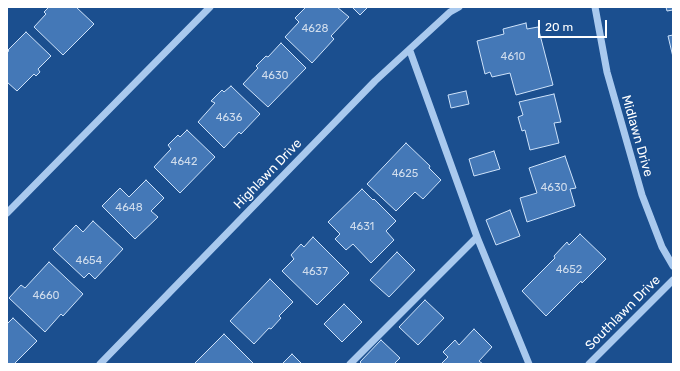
<!DOCTYPE html>
<style>
body{margin:0}
#map{position:relative;width:680px;height:371px;overflow:hidden;background:#1b4f8f;font-family:Rubik,sans-serif}
canvas{display:block}
.frame{position:absolute;inset:0;border:8px solid #fff;pointer-events:none}
.scale{position:absolute;left:538px;top:20px;width:69px;height:18px;box-sizing:border-box;border:2px solid #fff;border-top:0;padding-left:5px;font-size:12px;line-height:14px;white-space:nowrap;color:#fff;-webkit-text-stroke:3px #1b4f8f;paint-order:stroke}
</style>
<div id="map">
<canvas width="680" height="371"></canvas>
<div class="frame"></div>
<div class="scale">20 m</div>
</div>
<script>
const c = document.querySelector('canvas').getContext('2d');
c.lineJoin = 'round';
function fill(path, color) {
  c.fillStyle = color;
  c.fill(path, 'evenodd');
}
function shape(rows) {
  const path = new Path2D();
  for (const r of rows) {
    path.moveTo(r[0], r[1]);
    for (let i = 2; i < r.length; i += 2) path.lineTo(r[i], r[i + 1]);
  }
  return path;
}
function strokePath(path, color, width, dash) {
  c.strokeStyle = color;
  c.lineWidth = width;
  c.lineCap = dash ? 'butt' : 'round';
  c.setLineDash(dash || []);
  c.stroke(path);
}
function label(font, color, halo, rows, align = 'center') {
  c.font = font + ' Rubik,sans-serif';
  c.lineWidth = 3;
  c.setLineDash([]);
  c.textBaseline = 'middle';
  c.strokeStyle = halo;
  c.fillStyle = color;
  for (const [text, x, y, turn = 0] of rows) {
    c.save();
    c.translate(x, y);
    c.rotate((+turn || 0) * Math.PI / 180);
    c.textAlign = isNaN(turn) ? turn : align;
    if (halo) c.strokeText(text, 0, 0);
    c.fillText(text, 0, 0);
    c.restore();
  }
}
const building = shape([
 [49,7,76,7,94,24,63,55,34,27,46,14,44,12,49,7],
 [306,7,337,7,349,17,331,36,334,39,312,63,285,37,299,22,295,18,306,7],
 [352,7,368,7,360,15,352,7],
 [666,7,673,7,673,10,667,11,666,7],
 [526,23,527,29,538,27,553,85,516,95,510,73,492,77,490,72,485,74,477,41,504,34,503,29,526,23],
 [26,32,51,56,38,69,40,72,36,76,34,74,17,91,7,82,7,52,9,51,8,50,26,32],
 [673,35,673,57,668,36,673,35],
 [281,43,306,68,268,107,243,84,258,68,256,66,266,56,268,57,281,43],
 [231,86,260,114,241,134,239,132,224,148,198,122,215,103,211,101,222,90,224,92,231,86],
 [466,91,469,104,451,108,448,95,466,91],
 [554,94,561,122,554,123,559,143,530,150,525,130,522,131,518,117,523,115,519,102,554,94],
 [187,130,215,157,180,193,154,167,171,149,168,145,178,135,180,137,187,130],
 [406,143,430,166,429,168,441,180,423,199,415,192,396,211,367,184,406,143],
 [494,151,500,169,474,176,469,159,494,151],
 [565,156,576,188,570,189,575,206,527,222,520,198,537,193,529,168,565,156],
 [146,180,164,198,151,211,158,217,135,239,102,206,120,188,129,197,146,180],
 [362,189,373,200,374,199,396,221,386,231,394,240,371,263,353,244,346,250,335,239,340,234,328,222,362,189],
 [510,210,520,236,496,245,486,220,510,210],
 [93,221,123,249,95,279,89,273,84,278,53,249,76,225,83,232,93,221],
 [580,234,606,259,582,283,581,281,546,316,522,291,555,258,554,256,567,242,569,245,580,234],
 [313,237,349,273,317,305,282,271,294,259,291,255,301,244,304,247,313,237],
 [397,252,415,270,389,297,370,280,397,252],
 [49,262,83,294,63,316,61,314,45,332,9,298,21,285,25,288,49,262],
 [270,279,293,302,279,316,281,318,271,329,269,328,254,344,230,321,270,279],
 [425,300,444,318,418,345,399,327,425,300],
 [344,304,362,322,342,342,324,324,344,304],
 [13,318,37,341,14,364,7,364,7,324,13,318],
 [474,329,492,347,479,361,483,364,441,364,448,357,443,352,455,340,459,345,474,329],
 [224,334,254,364,194,364,224,334],
 [381,340,400,358,394,364,362,364,360,362,381,340],
 [292,354,302,364,282,364,292,354]
]);
const minor = shape([
 [595,7,607,72,642,195,662,247,673,266],
 [410,51,477,237,529,364],
 [7,213,210,7],
 [100,364,375,81,450,12,459,7],
 [350,364,477,237],
 [589,364,673,280]
]);
const numberNames = [
 ["4628",315,29],
 ["4610",513,57],
 ["4630",275,76],
 ["4636",229,118],
 ["4642",184,162],
 ["4625",405,174],
 ["4630",554,188],
 ["4648",129,208],
 ["4631",362,227],
 ["4654",89,261],
 ["4652",569,270],
 ["4637",315,272],
 ["4660",46,296]
];
const streetNames = [
 ["Midlawn Drive",637,136,74],
 ["Highlawn Drive",268,174,-46],
 ["Southlawn Drive",623,313,-45]
];
fill(building, '#4478b7');
strokePath(building, '#cfe3fa', 1);
strokePath(minor, '#a9c9ee', 7);
label('11px', '#d0dded', null, numberNames);
label('13px', '#fff', '#1b4f8f', streetNames);
</script>
